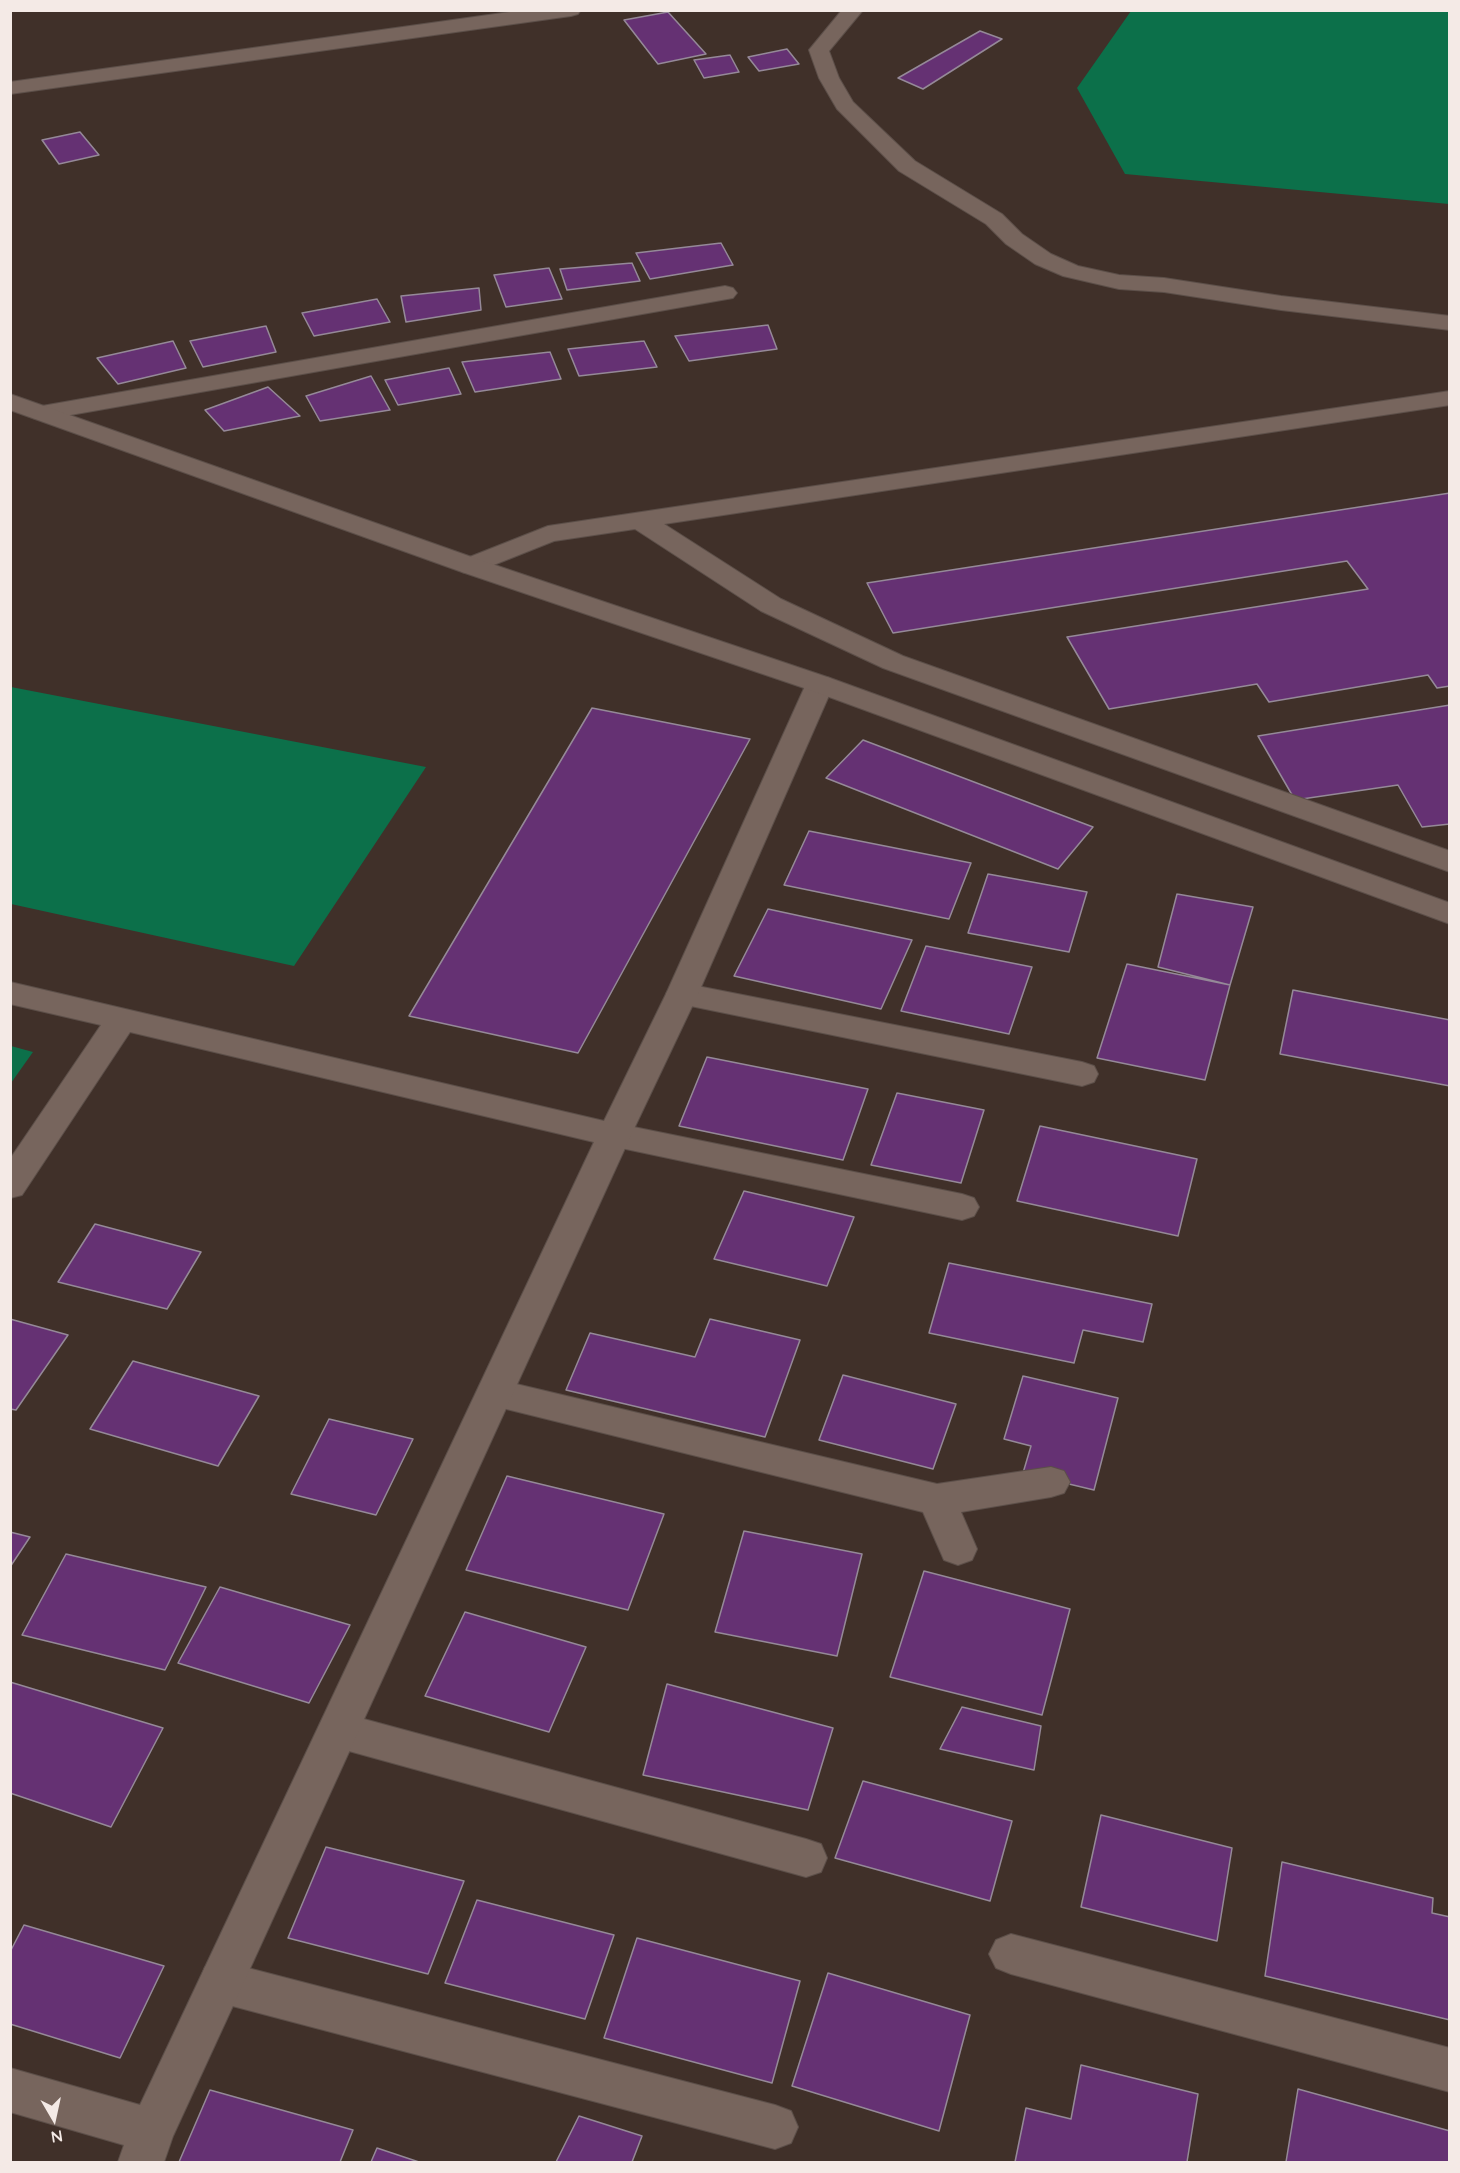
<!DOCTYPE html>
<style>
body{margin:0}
#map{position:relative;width:1460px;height:2173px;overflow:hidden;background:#403029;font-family:Quicksand,sans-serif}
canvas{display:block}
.frame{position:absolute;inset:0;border:12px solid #f4eae6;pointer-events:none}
.north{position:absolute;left:24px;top:2089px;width:60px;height:60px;-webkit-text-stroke:4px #403029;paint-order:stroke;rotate:171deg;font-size:16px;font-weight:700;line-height:24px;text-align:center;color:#f4eae6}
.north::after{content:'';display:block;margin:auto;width:21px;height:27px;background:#f4eae6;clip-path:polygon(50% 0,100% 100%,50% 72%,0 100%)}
</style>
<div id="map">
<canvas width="1460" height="2173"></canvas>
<div class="frame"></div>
<div class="north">N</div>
</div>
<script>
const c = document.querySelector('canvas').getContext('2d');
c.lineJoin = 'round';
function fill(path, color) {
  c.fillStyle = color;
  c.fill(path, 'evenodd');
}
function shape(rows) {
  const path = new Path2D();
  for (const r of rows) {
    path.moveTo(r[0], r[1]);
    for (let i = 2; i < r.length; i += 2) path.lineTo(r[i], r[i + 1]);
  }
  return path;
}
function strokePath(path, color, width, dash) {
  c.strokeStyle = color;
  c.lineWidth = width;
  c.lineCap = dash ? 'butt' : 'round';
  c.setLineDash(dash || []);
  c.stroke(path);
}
const green = shape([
 [1131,11,1449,11,1449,204,1125,174,1077,88],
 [11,687,426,767,294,966,11,904],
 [11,1046,33,1052,11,1083,10,1046]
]);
const building = shape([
 [668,12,706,54,658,64,624,20,668,12],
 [980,31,1002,39,923,89,898,78,980,31],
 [787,49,799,64,759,71,748,57,787,49],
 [730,55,739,72,704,78,694,60,730,55],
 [80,132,99,155,59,164,42,140,80,132],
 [721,243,733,265,650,279,636,253,721,243],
 [632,263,640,281,567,290,560,269,632,263],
 [549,268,562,299,506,307,494,275,549,268],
 [479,288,481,310,406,322,401,296,479,288],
 [377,299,390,322,314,336,302,313,377,299],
 [768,325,777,349,689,361,675,336,768,325],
 [266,326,276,352,203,367,190,341,266,326],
 [173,341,186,368,118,384,97,358,173,341],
 [644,341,657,367,579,376,568,349,644,341],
 [550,352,561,379,475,392,462,362,550,352],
 [449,368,461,394,398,405,385,380,449,368],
 [371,376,390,410,320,421,306,396,371,376],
 [268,387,300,416,224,431,205,410,268,387],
 [1450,493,1450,686,1437,688,1428,675,1269,702,1257,684,1109,709,1067,637,1368,589,1347,561,893,633,867,583,1450,493],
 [1450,705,1450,824,1422,827,1398,785,1295,800,1258,736,1450,705],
 [592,708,750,739,578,1053,409,1016,592,708],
 [863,740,1093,827,1058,869,826,778,863,740],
 [809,831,971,863,949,919,784,885,809,831],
 [988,874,1087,892,1069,952,968,933,988,874],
 [1177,894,1253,907,1230,985,1158,967,1177,894],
 [768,909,912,940,881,1009,734,976,768,909],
 [926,946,1032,967,1009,1034,901,1011,926,946],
 [1127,964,1230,985,1205,1080,1097,1058,1127,964],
 [1293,990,1450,1020,1450,1086,1280,1054,1293,990],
 [707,1057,868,1089,843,1160,679,1126,707,1057],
 [897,1093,984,1110,961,1183,871,1165,897,1093],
 [1040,1126,1197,1159,1178,1236,1017,1201,1040,1126],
 [744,1191,854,1217,827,1286,714,1259,744,1191],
 [95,1224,201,1252,167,1309,58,1282,95,1224],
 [949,1263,1152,1304,1143,1342,1083,1330,1074,1363,929,1333,949,1263],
 [10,1319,68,1335,16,1410,10,1409,10,1319],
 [710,1319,800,1340,765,1437,566,1390,590,1333,695,1357,710,1319],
 [133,1361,259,1396,218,1466,90,1429,133,1361],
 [843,1375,956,1404,933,1469,819,1440,843,1375],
 [1023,1376,1118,1398,1094,1490,1023,1473,1031,1446,1004,1439,1023,1376],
 [329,1419,413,1439,376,1515,291,1494,329,1419],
 [507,1476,664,1514,628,1610,466,1570,507,1476],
 [744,1531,862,1554,837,1656,715,1632,744,1531],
 [10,1532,30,1537,10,1567,10,1532],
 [66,1554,206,1587,165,1670,22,1635,66,1554],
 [924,1571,1070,1609,1042,1715,890,1677,924,1571],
 [220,1587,350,1625,309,1703,178,1663,220,1587],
 [465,1612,586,1647,549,1732,425,1696,465,1612],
 [10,1682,163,1728,111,1827,10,1793,10,1682],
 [667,1684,833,1728,808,1810,643,1775,667,1684],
 [962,1707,1041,1726,1034,1770,940,1749,962,1707],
 [863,1781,1012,1821,990,1901,835,1858,863,1781],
 [1101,1815,1232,1848,1217,1941,1081,1907,1101,1815],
 [326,1847,464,1881,428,1974,288,1938,326,1847],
 [1282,1862,1433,1898,1432,1913,1450,1917,1450,2020,1265,1976,1282,1862],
 [477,1900,614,1935,585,2019,445,1983,477,1900],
 [24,1925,164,1966,120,2058,10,2024,10,1952,24,1925],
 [637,1938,800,1981,772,2083,604,2038,637,1938],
 [828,1973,970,2015,939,2131,792,2086,828,1973],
 [1081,2065,1198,2094,1187,2162,1015,2162,1026,2108,1071,2119,1081,2065],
 [1298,2089,1450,2131,1450,2162,1286,2162,1298,2089],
 [210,2090,353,2130,340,2162,179,2162,210,2090],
 [579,2116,642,2136,632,2162,556,2162,579,2116],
 [377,2148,419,2162,371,2162,377,2148]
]);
const service = shape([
 [524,10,581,10,578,14,571,16,10,94,10,82,524,10],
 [842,10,863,10,829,51,839,78,853,102,915,161,1002,214,1022,234,1051,254,1078,266,1119,275,1164,278,1281,296,1450,316,1450,330,1281,310,1164,292,1119,289,1063,276,1035,264,1006,244,986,224,899,171,837,109,819,78,809,50,842,10],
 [1450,391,1450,405,664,524,781,599,903,656,1450,851,1450,872,883,668,761,611,635,529,554,541,471,574,462,572,458,566,462,560,548,526,1450,391],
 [682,983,1082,1062,1094,1066,1098,1074,1094,1082,1082,1086,671,1002,666,994,671,986,682,983],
 [614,1123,962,1194,974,1198,979,1207,974,1216,962,1220,602,1144,597,1135,602,1126,614,1123],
 [495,1379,937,1484,1051,1467,1064,1471,1070,1482,1064,1493,1051,1497,961,1512,977,1549,972,1560,958,1565,944,1560,923,1512,482,1403,477,1393,482,1383,495,1379],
 [338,1712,806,1839,821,1844,827,1858,821,1872,806,1877,338,1748,324,1743,318,1730,324,1717,338,1712],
 [1011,1934,1450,2048,1450,2092,1011,1974,996,1968,989,1954,996,1940,1011,1934],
 [221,1961,775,2105,791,2111,798,2127,791,2143,775,2149,221,2003,205,1997,199,1982,205,1967,221,1961]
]);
const minor = shape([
 [725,286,733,288,737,293,733,298,42,420,33,418,30,413,33,408,42,406,725,286],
 [820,676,830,678,834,684,698,994,631,1135,237,1997,173,2136,164,2162,118,2162,124,2145,10,2112,10,2068,140,2105,594,1142,130,1032,22,1195,10,1198,10,1159,101,1025,10,1004,10,982,604,1121,666,994,806,684,810,678,820,676]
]);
const tertiary = shape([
 [10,394,480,560,830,678,1450,903,1450,924,810,690,462,572,10,410,10,394]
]);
fill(green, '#0c704a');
fill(building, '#653173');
strokePath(building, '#958998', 1.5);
strokePath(service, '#5c4f49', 2);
strokePath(minor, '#5c4f49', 2);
strokePath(tertiary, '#5c4f49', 2);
fill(service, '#77655d');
fill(minor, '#77655d');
fill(tertiary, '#77655d');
</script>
